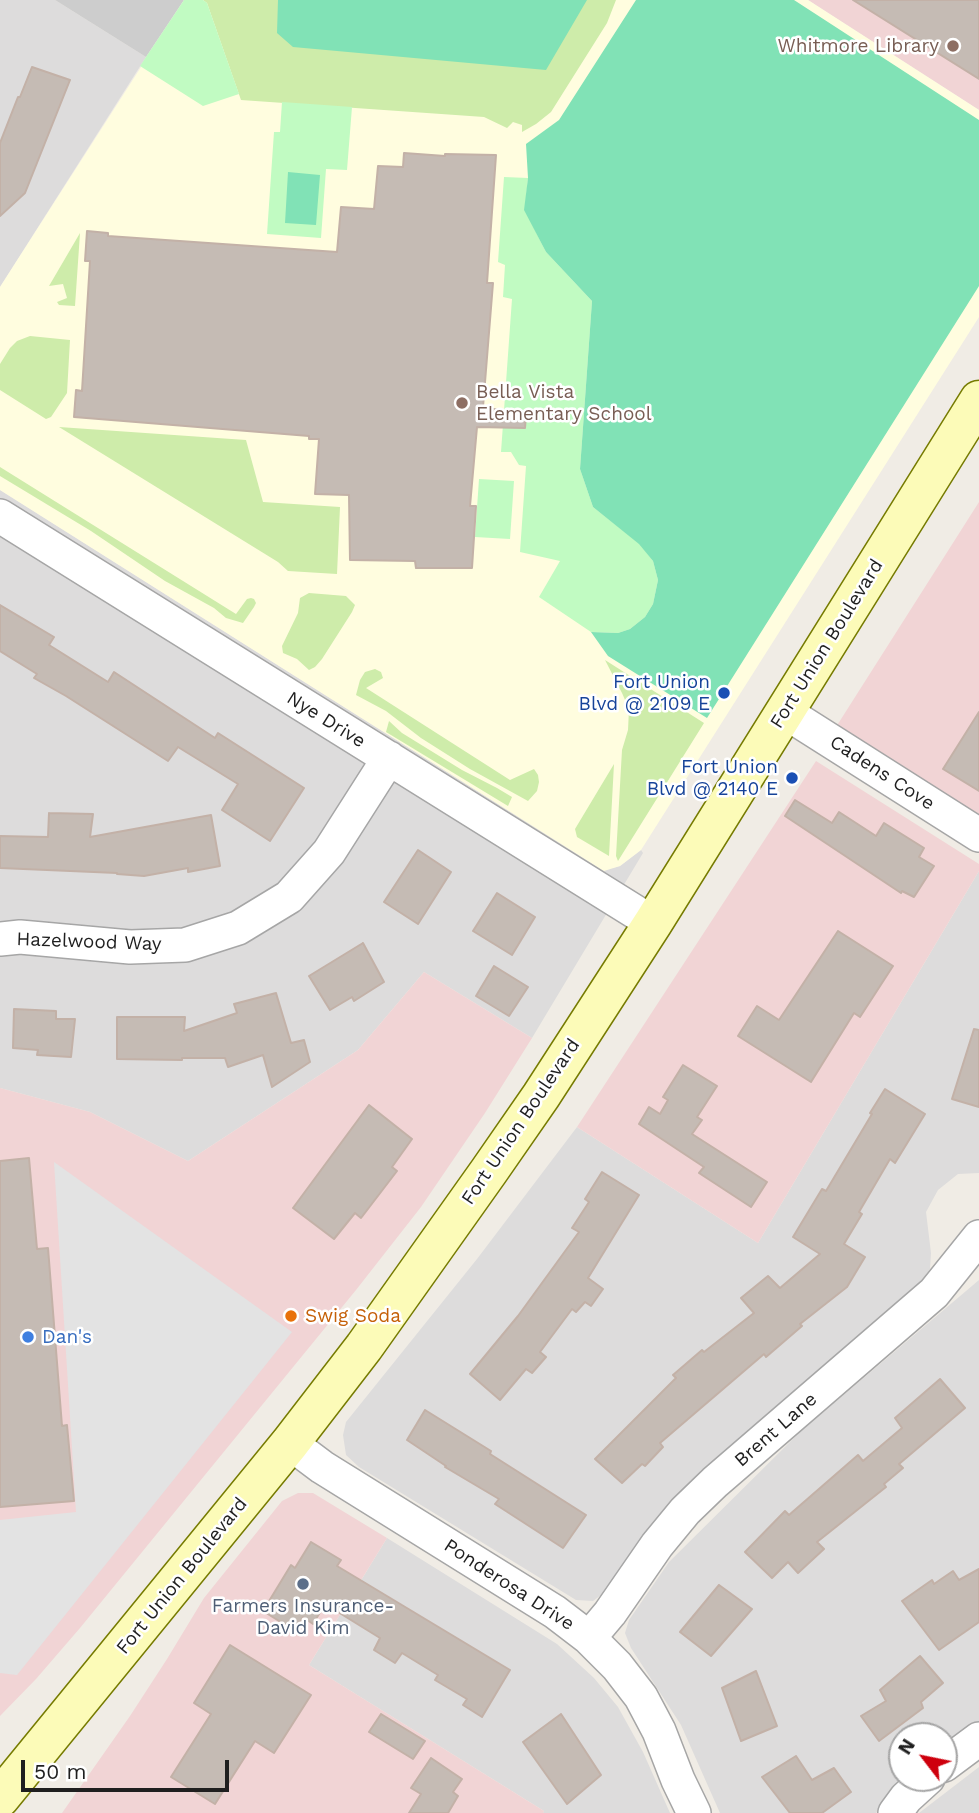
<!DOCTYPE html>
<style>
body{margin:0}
#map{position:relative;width:979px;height:1813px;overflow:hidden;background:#f0ece5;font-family:"Work Sans",sans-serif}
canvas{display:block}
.north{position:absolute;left:888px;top:1722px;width:70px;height:70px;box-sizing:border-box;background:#fff;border:2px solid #a5a5a5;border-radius:50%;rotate:302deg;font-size:19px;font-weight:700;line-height:28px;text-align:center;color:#1f1f1f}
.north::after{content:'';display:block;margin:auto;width:24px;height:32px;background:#ce000d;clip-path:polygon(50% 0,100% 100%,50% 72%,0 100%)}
.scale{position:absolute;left:21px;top:1760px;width:208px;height:32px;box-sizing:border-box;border:4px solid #1f1f1f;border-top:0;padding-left:9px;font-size:21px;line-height:24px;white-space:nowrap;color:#1f1f1f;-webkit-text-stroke:5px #fff;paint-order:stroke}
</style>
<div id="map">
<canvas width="979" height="1813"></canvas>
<div class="north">N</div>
<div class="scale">50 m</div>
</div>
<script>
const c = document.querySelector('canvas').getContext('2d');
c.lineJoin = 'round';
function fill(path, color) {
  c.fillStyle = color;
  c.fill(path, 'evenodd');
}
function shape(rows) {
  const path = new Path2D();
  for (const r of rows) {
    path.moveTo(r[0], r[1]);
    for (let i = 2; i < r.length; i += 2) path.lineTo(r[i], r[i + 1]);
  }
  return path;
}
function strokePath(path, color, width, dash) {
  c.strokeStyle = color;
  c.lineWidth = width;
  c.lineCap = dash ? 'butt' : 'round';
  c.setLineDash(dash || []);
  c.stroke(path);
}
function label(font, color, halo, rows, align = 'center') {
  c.font = font + ' "Work Sans",sans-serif';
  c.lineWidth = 5;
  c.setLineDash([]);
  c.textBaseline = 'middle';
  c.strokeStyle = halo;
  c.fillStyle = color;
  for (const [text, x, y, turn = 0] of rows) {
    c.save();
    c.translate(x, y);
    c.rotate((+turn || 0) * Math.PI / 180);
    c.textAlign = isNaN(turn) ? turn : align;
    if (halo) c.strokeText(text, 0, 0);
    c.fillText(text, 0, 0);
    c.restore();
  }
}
const residential = shape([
 [0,0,55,0,146,57,0,287],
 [0,490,603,870,620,866,641,850,643,853,532,1038,424,972,358,1050,188,1161,90,1112,0,1088],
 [979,871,979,1173,958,1174,938,1190,926,1212,931,1253,930,1269,916,1290,609,1589,593,1601,576,1600,359,1467,346,1455,343,1435,346,1422,477,1259,577,1127,758,1243],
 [979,1280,979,1722,944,1750,944,1736,902,1736,902,1778,908,1778,890,1792,876,1813,720,1813,681,1725,631,1648,625,1633,629,1620,669,1562,801,1431],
 [387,1538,557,1644,594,1678,618,1707,643,1752,670,1813,543,1813,544,1811,309,1665],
 [979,1767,979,1813,919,1813]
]);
const commercial = shape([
 [808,0,979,0,979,110],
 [979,502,979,818,836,727],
 [816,761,979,864,979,871,758,1243,577,1127],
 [424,972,532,1038,485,1113,421,1207,356,1290,80,1628,36,1679,0,1716,0,1088,90,1112,188,1161,358,1050],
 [298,1493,313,1493,387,1538,309,1665,544,1811,543,1813,62,1813,130,1716,167,1659,204,1598,282,1501]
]);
const education = shape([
 [184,0,808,0,979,110,979,317,641,850,620,866,604,871,0,490,0,287]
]);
const religious = shape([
 [55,0,184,0,146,57]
]);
const grass = shape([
 [203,0,616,0,607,23,551,112,536,124,522,132,522,125,513,122,507,128,484,117,241,100,207,3],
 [80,233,75,306,59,305,57,302,67,298,63,284,49,286],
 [30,336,70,340,67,393,51,417,46,419,0,390,0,364,10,348,17,341],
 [59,427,246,440,263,502,340,507,337,574,288,571,278,562],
 [0,467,236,614,247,599,251,598,254,599,256,603,254,607,243,623,226,618,214,608,165,581,91,531,0,476],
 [309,593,346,596,355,605,352,612,322,659,315,667,309,670,297,659,283,653,282,646,298,613,300,598],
 [605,660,704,723,618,861,616,856,622,750,628,730,629,709,622,693],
 [375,669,381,672,383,678,366,688,510,780,534,769,538,775,539,782,537,791,528,801,470,769,421,738,386,711,356,695,360,680,365,672],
 [389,721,402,733,462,770,497,788,512,797,508,806,386,732],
 [614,764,609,856,577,837,575,829]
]);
const park = shape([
 [184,0,203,0,207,3,239,94,203,106,140,66],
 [282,102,352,107,347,170,326,169,321,238,267,234,274,132,280,132],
 [504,177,528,178,525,210,546,252,592,301,580,469,593,507,640,544,653,561,658,580,653,604,645,617,630,629,618,633,591,632,539,597,560,561,520,552,526,466,519,465,511,452,501,452,512,299,503,297,505,265,498,262],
 [479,479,514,481,510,539,475,537]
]);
const pitch = shape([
 [278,0,587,0,546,70,293,47,277,33],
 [636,0,794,0,979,120,979,286,707,718,608,656,591,632,618,633,630,629,645,617,653,604,658,580,653,561,639,544,593,507,580,469,592,301,546,252,524,210,528,178,526,144,559,120],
 [288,172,320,175,316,225,285,223]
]);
const parking = shape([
 [54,1162,292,1332,17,1675,0,1673,0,1520,76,1512]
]);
const building = shape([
 [853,0,979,0,979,79,853,0],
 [32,67,70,80,25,193,0,216,0,143,18,97,20,97,32,67],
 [404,153,445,156,445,154,496,155,487,283,493,283,483,407,526,415,525,428,477,427,470,506,476,506,472,568,416,568,415,561,350,560,349,495,315,494,319,439,309,439,309,436,74,417,76,390,82,391,90,261,85,261,87,231,108,233,108,236,337,252,341,207,374,209,378,166,403,167,404,153],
 [0,605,54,637,49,645,108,682,114,672,215,738,218,733,304,788,270,841,222,810,238,784,178,747,168,761,66,696,34,678,37,674,0,651,0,605],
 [979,712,979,791,943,769,979,712],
 [795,800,832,823,839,812,876,836,884,823,924,848,919,857,934,866,914,897,902,891,901,893,785,816,795,800],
 [49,813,93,814,90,837,211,815,220,866,188,872,188,868,144,876,117,874,117,873,0,868,0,836,48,837,49,813],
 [418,850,451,872,418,924,384,902,418,850],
 [497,893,535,917,512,955,473,931,497,893],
 [838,931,893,966,860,1017,854,1013,811,1082,738,1036,757,1006,779,1020,838,931],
 [363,943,384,982,354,1001,352,997,330,1010,309,976,363,943],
 [494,966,528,987,509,1016,476,996,494,966],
 [276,993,291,1043,304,1040,310,1062,272,1087,263,1055,228,1067,225,1058,182,1058,182,1060,117,1059,117,1017,185,1017,184,1031,237,1013,234,1004,276,993],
 [14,1009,56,1011,56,1019,75,1019,71,1057,37,1055,38,1050,13,1048,14,1009],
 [974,1029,979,1030,979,1107,952,1099,974,1029],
 [683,1065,717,1086,697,1117,702,1120,692,1134,767,1182,751,1207,699,1173,704,1167,639,1124,649,1107,660,1114,668,1100,663,1097,683,1065],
 [885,1089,925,1114,895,1163,890,1159,859,1212,862,1214,844,1244,865,1257,847,1287,800,1324,802,1326,766,1357,764,1354,660,1443,663,1447,645,1466,642,1464,622,1483,595,1459,676,1378,673,1375,702,1350,704,1352,754,1313,741,1298,768,1276,780,1288,820,1254,793,1237,822,1189,826,1191,872,1114,870,1113,885,1089],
 [369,1105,412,1139,392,1167,397,1171,361,1218,355,1213,334,1239,293,1208,369,1105],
 [29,1158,37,1249,48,1248,62,1426,67,1425,74,1501,0,1507,0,1161,29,1158],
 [602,1172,639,1195,588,1278,603,1289,591,1306,585,1302,576,1312,572,1309,540,1352,546,1357,532,1373,526,1369,500,1400,470,1374,518,1316,579,1232,572,1228,589,1202,585,1199,602,1172],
 [940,1379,965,1408,899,1464,903,1468,884,1484,886,1487,817,1542,824,1549,798,1573,788,1562,772,1578,745,1552,785,1511,789,1515,858,1455,863,1461,902,1428,895,1418,940,1379],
 [425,1410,491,1451,490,1454,586,1515,563,1548,495,1504,499,1499,445,1467,446,1466,407,1440,425,1410],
 [311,1542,341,1560,337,1566,510,1670,482,1717,463,1705,467,1699,435,1680,438,1675,402,1653,395,1663,374,1650,380,1638,325,1604,313,1624,303,1617,295,1631,263,1611,291,1565,295,1568,311,1542],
 [979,1569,979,1622,939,1650,902,1601,932,1580,934,1584,953,1571,959,1580,979,1569],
 [719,1585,752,1609,711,1656,680,1632,719,1585],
 [230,1645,311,1695,274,1753,255,1741,215,1804,171,1777,211,1714,194,1703,230,1645],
 [920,1656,943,1683,921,1702,923,1708,879,1741,861,1716,886,1701,880,1690,920,1656],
 [756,1671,777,1726,741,1741,722,1688,756,1671],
 [381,1714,425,1741,413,1759,369,1732,381,1714],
 [561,1714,601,1775,567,1804,523,1742,561,1714],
 [796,1756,812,1780,834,1768,851,1792,822,1813,790,1813,762,1777,796,1756],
 [431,1758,462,1779,453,1792,458,1796,448,1813,409,1813,421,1794,411,1788,431,1758]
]);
const minor = shape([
 [0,516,653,923],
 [785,712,979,835],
 [0,939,20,937,130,947,185,945,238,928,289,897,329,852,389,758],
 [290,1443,322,1467,555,1612,589,1638,617,1666,641,1697,659,1731,678,1780,694,1813],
 [589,1638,610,1613,657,1545,685,1511,715,1482,934,1293,979,1237],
 [944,1765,979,1739],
 [895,1813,906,1798,928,1778]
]);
const secondary = shape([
 [0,1798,290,1443,364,1347,489,1171,541,1096,653,923,979,400]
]);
const markers = [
 [953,46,7,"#8d6e63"],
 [462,403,7,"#8d6e63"],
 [724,693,7,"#1a4fb4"],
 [792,778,7,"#1a4fb4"],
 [291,1316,7,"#e8710a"],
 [28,1337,7,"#3f7fe0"],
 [303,1584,7,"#5c6f8a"]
];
const educationNames = [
 ["Whitmore Library",939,46],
 ["Bella Vista",476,392,"left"],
 ["Elementary School",476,414,"left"]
];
const streetNames = [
 ["Fort Union Boulevard",827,644,-58],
 ["Nye Drive",326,720,32],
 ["Cadens Cove",882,773,33],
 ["Hazelwood Way",89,942,2],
 ["Fort Union Boulevard",521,1122,-56],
 ["Brent Lane",776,1430,-41],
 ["Fort Union Boulevard",182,1576,-51],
 ["Ponderosa Drive",509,1585,33]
];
const transitNames = [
 ["Fort Union",710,682],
 ["Blvd @ 2109 E",710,704],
 ["Fort Union",778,767],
 ["Blvd @ 2140 E",778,789]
];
const foodNames = [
 ["Swig Soda",305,1316]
];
const shopNames = [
 ["Dan's",42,1337]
];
const serviceNames = [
 ["Farmers Insurance-",303,1606],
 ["David Kim",303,1628]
];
fill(residential, '#dddcdc');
fill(commercial, '#f1d4d5');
fill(education, '#fffddf');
fill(religious, '#cdcdcd');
fill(grass, '#ceecaa');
fill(park, '#c1fbc2');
fill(pitch, '#81e2b6');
fill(parking, '#e3e3e3');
fill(building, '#c5bbb4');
strokePath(building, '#c3b1a7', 2);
strokePath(minor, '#a6a6a6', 36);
strokePath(secondary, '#767b01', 41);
strokePath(minor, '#fff', 33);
strokePath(secondary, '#fcfbb8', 38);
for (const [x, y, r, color] of markers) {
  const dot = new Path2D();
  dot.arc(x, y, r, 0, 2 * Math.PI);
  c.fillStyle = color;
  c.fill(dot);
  strokePath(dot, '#fff', 2.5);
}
label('19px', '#785e54', '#fff', educationNames, 'right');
label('19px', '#1f1f1f', '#fff', streetNames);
label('19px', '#164399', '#fff', transitNames, 'right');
label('19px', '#c56008', '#fff', foodNames, 'left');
label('19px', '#366cbe', '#fff', shopNames, 'left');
label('19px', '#4e5e75', '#fff', serviceNames);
</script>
